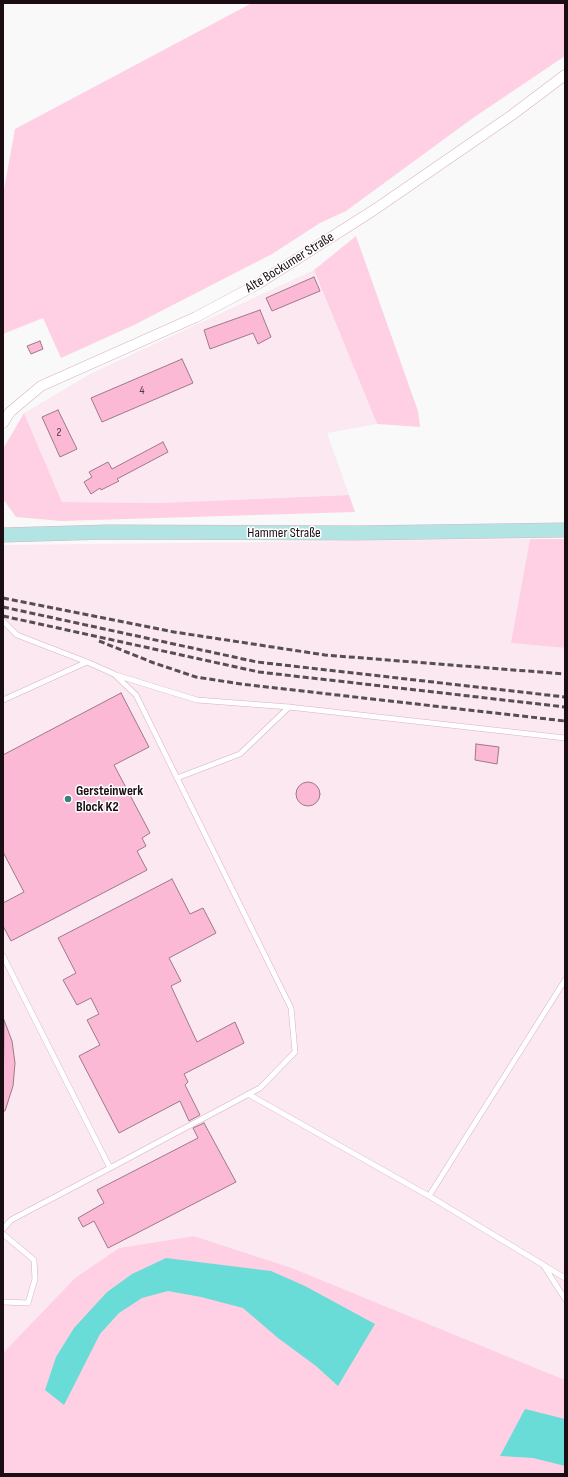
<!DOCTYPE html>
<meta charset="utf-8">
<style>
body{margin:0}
#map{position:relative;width:568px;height:1477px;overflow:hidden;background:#f9f9f9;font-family:"Sofia Sans Condensed",sans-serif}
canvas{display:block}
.frame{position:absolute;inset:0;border:4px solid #1a0d13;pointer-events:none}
</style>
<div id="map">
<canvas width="568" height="1477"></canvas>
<div class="frame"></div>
</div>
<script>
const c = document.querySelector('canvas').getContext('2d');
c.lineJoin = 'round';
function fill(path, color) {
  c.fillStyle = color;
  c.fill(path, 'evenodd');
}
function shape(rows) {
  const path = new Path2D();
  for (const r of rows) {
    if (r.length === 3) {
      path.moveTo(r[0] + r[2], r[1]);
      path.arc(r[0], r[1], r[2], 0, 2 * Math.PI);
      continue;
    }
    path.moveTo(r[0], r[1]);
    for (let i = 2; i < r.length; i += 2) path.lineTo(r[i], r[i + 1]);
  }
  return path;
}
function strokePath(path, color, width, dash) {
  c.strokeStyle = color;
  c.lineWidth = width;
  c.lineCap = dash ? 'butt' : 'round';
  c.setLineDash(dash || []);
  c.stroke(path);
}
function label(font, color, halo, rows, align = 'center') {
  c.font = font + ' "Sofia Sans Condensed",sans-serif';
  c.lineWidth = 3;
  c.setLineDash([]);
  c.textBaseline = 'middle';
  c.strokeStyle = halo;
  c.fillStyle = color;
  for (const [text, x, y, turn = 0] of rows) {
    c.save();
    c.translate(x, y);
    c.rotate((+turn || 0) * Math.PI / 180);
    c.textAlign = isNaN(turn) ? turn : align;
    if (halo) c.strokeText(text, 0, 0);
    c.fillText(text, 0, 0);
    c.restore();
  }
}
const built = shape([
 [314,270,377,424,327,433,349,495,160,503,62,502,24,413,92,373],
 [530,539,512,643,565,648,565,1380,292,1268,194,1236,119,1248,75,1278,3,1353,3,545]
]);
const green = shape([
 [252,3,565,3,565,56,473,118,346,211,320,223,272,254,134,325,61,358,43,318,3,334,3,195,15,129],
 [356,236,418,411,420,427,377,424,314,270],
 [24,413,62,502,160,503,349,495,355,512,61,521,16,517,3,499,4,447],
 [530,539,565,539,565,648,511,643],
 [194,1236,292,1268,565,1380,565,1474,3,1474,3,1353,75,1278,119,1248]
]);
const water = shape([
 [166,1258,271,1271,305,1286,375,1324,338,1386,316,1366,278,1338,243,1308,201,1297,168,1291,142,1298,119,1313,100,1334,64,1405,45,1390,56,1357,74,1328,107,1292,132,1274],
 [525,1409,565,1419,565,1466,533,1458,500,1456]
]);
const building = shape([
 [314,277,320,291,272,311,266,298,314,277],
 [260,310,271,337,258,344,253,333,210,349,204,330,260,310],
 [40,341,43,349,31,354,27,346,40,341],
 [182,359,193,383,102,422,91,398,182,359],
 [58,410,77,449,60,457,42,417,58,410],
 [163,442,168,452,117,479,119,481,101,490,100,488,91,494,84,482,92,477,89,472,108,462,112,469,163,442],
 [121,693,149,747,114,765,150,833,142,838,146,846,137,851,147,870,11,941,3,926,3,903,24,892,3,852,3,755,121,693],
 [476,744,499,747,497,764,475,760,476,744],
 [308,794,12],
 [172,879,190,914,203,908,216,933,169,958,181,981,171,986,197,1042,235,1022,244,1043,184,1074,188,1082,185,1085,200,1115,189,1121,180,1101,119,1133,79,1056,100,1045,87,1020,99,1014,91,998,77,1005,63,980,76,973,58,938,172,879],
 [4,1020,12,1041,15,1063,13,1086,5,1111,3,1111,4,1020],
 [204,1123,236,1182,108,1248,94,1221,83,1227,78,1218,104,1203,97,1190,198,1138,193,1128,204,1123]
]);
const lane = shape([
 [3,621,17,635,87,662],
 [116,675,197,700,289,707,565,738],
 [3,700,87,662,114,674,136,695,291,1008,295,1052,260,1088,110,1168,3,956],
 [177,778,240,754,289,707],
 [248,1094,429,1196,565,1278],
 [429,1196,565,980],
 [3,1229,11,1220,110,1168],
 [3,1234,34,1260,35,1279,28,1303,3,1302],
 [544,1266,565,1299]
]);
const street = shape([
 [3,423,10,412,41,386,196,317,256,285,374,210,512,115,565,75]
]);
const secondary = shape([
 [3,535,108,532,357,533,565,530]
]);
const rail = shape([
 [3,598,174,632,325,655,565,674],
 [3,607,257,662,565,697],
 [3,616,259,672,565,707],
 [99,641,154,663,196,677,241,684,565,721]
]);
const markers = [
 [68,799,4,"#39817e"]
];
const numberNames = [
 ["4",142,391],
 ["2",59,433]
];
const streetNames = [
 ["Alte Bockumer Straße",290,263,-32],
 ["Hammer Straße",284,533]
];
const poiNames = [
 ["Gersteinwerk",76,791],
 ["Block K2",76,807]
];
fill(built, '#fbe8f0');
fill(green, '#ffd0e4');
fill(water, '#6adcd7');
fill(building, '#fbb9d6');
strokePath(building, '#9e7a89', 1);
strokePath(lane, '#d8b2c2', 6);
strokePath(street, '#d8b2c2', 11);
strokePath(secondary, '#d8b2c2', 15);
strokePath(lane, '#fff', 5);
strokePath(street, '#fff', 10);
strokePath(secondary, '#b2e4e3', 14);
strokePath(rail, '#574e52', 3, [6, 3]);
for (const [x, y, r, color] of markers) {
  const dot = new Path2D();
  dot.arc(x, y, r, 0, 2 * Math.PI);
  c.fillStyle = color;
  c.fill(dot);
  strokePath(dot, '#fff', 1.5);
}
label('12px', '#523844', null, numberNames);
label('14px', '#1a0d13', '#fff', streetNames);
label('bold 14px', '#1a0d13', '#fff', poiNames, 'left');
</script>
